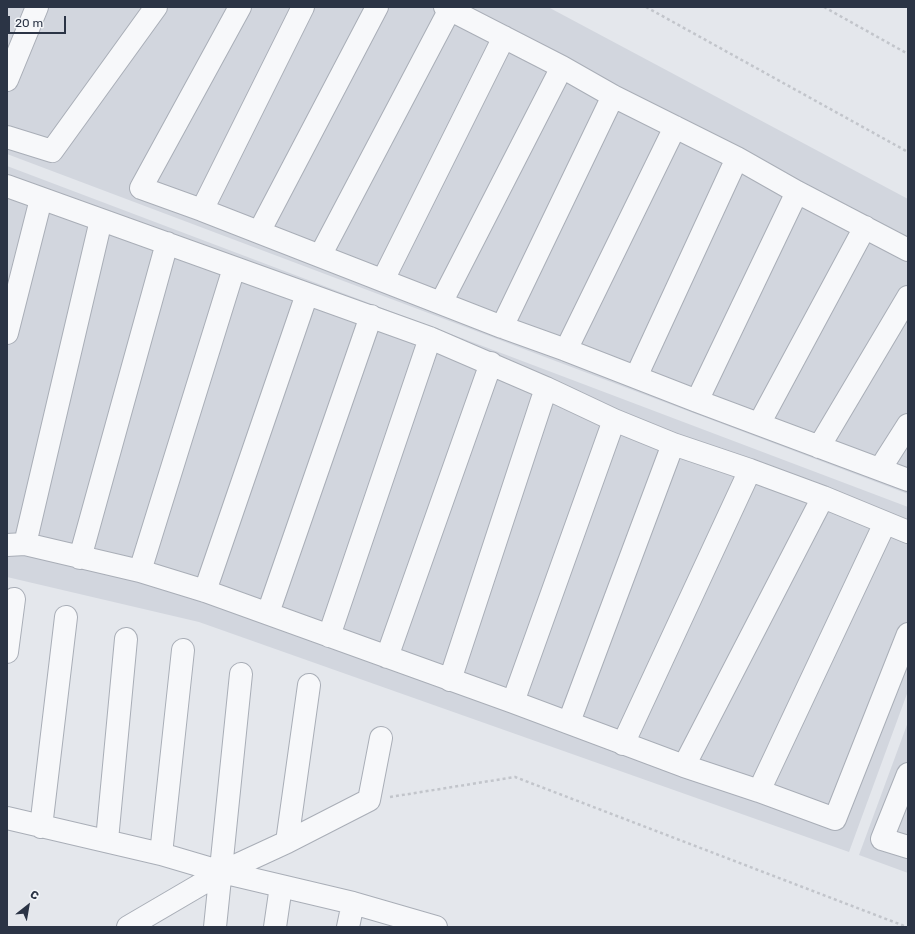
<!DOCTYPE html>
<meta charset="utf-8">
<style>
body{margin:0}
#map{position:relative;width:915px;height:934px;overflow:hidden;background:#e4e7ec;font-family:Rubik,sans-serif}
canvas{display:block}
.frame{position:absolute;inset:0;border:8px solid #2b3445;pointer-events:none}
.north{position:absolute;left:8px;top:886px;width:40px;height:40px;-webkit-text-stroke:3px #f4f6f9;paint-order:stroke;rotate:31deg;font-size:11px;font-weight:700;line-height:16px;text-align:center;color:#2b3445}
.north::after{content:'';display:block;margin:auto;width:14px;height:18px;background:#2b3445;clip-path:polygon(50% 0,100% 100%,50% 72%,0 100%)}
.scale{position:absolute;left:8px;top:16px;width:58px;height:18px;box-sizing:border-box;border:2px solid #2b3445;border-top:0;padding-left:5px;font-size:12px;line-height:14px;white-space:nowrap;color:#2b3445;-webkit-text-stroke:3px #f4f6f9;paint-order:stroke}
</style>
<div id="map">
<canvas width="915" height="934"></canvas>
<div class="frame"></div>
<div class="north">С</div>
<div class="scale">20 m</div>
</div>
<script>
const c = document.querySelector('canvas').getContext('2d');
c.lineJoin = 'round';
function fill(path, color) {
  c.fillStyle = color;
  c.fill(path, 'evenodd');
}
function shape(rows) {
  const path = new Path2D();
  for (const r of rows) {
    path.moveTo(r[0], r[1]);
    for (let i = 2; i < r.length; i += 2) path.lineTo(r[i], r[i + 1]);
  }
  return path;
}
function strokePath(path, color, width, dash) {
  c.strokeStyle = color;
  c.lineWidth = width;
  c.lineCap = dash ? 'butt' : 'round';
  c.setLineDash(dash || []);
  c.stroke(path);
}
const built = shape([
 [7,7,548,7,908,199,908,494,7,154],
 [7,166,908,507,908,691,849,852,199,622,7,577],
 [908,722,908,873,859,855]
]);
const path = shape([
 [646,7,908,152],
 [824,7,908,54],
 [390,797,515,777,907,927]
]);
const minor = shape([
 [240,7,141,188,202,210,502,327,566,350,697,401,908,480],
 [445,7,562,67,613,96,737,158,797,192,908,250],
 [7,80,37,7],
 [7,137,52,151,156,7],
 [7,186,430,338,546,388,614,420,673,444,750,470,823,497,908,532],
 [202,210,303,7],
 [259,232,377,7],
 [320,256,450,9],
 [383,280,504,37],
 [441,303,562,67],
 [502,327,613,96],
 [7,333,41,199],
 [566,350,675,127],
 [636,377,737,158],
 [697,401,797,192],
 [759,424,865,227],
 [819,447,908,297],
 [880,469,908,425],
 [25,544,101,220],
 [7,545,25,544,140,571,205,591,513,702,684,766,759,791,835,819,908,634],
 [80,558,167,243],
 [140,571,234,268],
 [205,591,307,294],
 [268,613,371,316],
 [329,636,430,338],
 [7,652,14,599],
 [387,657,491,363],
 [450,680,546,388],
 [513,702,614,420],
 [569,722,673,444],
 [623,744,750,470],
 [684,766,823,497],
 [908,774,882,839,908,847],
 [759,791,885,523],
 [7,818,161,854,222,872,353,903,436,927],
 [41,827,66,617],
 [107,840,126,639],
 [287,842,309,685],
 [161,854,183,650],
 [128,927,222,872,287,842,369,800,381,738],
 [215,927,241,674],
 [275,927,281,886],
 [348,927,353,903]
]);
fill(built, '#d2d6de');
strokePath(minor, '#a9aeb7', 24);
strokePath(path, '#c2c5cb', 2.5, [3, 3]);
strokePath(minor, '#f7f8fa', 22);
</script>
